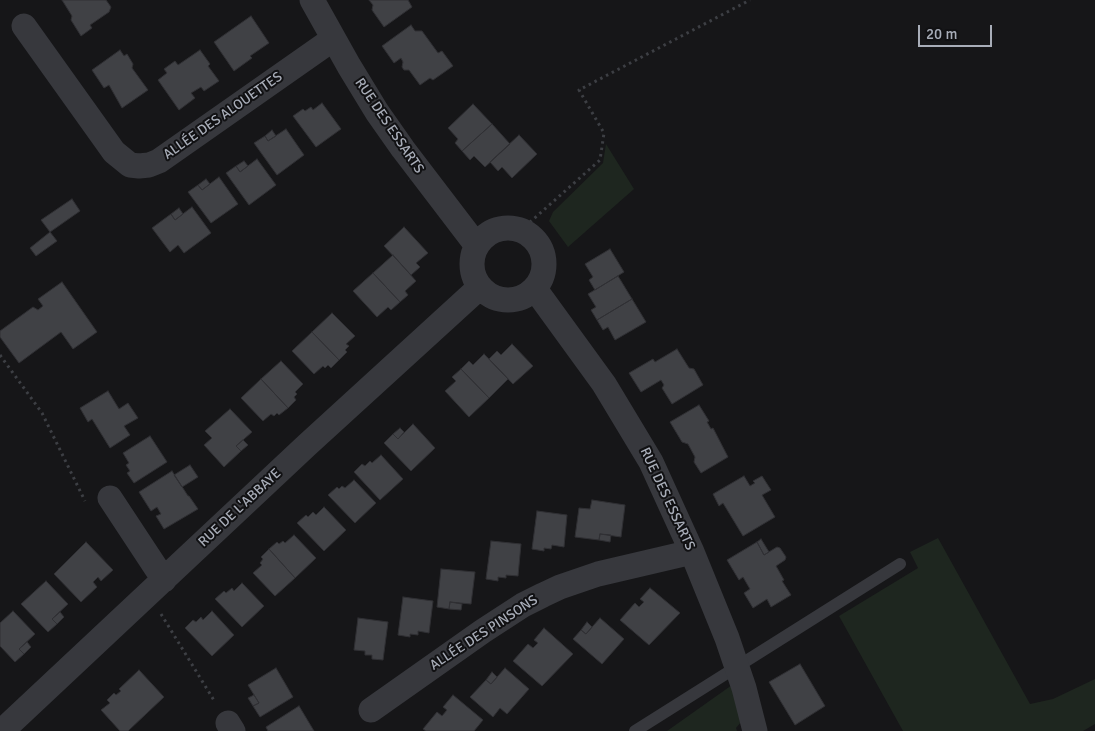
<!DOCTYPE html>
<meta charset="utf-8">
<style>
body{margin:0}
#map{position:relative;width:1095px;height:731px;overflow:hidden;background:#161618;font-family:Signika,sans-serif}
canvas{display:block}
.scale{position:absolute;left:918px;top:25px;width:74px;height:22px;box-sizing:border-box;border:2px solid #a8adb8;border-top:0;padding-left:6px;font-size:15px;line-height:18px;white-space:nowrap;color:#a8adb8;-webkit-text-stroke:4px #111113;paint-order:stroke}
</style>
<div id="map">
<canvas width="1095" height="731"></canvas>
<div class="scale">20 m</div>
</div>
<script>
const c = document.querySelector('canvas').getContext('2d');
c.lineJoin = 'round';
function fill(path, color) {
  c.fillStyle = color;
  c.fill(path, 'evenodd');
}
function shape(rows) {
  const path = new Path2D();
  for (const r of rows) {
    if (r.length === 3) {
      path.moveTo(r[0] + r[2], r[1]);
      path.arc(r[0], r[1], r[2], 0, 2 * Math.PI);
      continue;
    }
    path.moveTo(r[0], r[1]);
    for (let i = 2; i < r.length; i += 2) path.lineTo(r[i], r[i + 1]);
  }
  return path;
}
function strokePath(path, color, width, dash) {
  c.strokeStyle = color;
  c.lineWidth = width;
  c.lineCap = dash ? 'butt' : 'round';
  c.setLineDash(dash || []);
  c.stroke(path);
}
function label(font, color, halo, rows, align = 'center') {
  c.font = font + ' Signika,sans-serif';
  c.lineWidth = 4;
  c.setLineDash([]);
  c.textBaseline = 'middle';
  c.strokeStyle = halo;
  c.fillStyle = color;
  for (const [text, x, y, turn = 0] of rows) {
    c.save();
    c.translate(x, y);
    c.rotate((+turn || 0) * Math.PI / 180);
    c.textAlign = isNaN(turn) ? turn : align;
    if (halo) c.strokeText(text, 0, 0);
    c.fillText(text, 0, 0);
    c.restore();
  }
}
const green = shape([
 [606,144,634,189,568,247,549,221,553,212,603,163],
 [938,538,1030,704,1053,699,1095,679,1095,724,1083,731,903,731,839,616,918,568,910,552],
 [732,685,741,722,736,728,737,731,667,731]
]);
const building = shape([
 [62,0,106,0,111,7,109,12,90,25,92,28,81,36,71,20,72,16,62,0],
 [369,0,408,0,412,7,384,27,372,10,373,5,369,0],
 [251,16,269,43,250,56,252,58,234,71,214,42,251,16],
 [411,25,415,31,422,31,438,53,442,51,453,66,433,80,430,78,420,85,409,70,404,70,402,67,403,62,401,58,394,63,382,46,411,25],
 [120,50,124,56,127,54,133,64,132,68,148,90,122,108,109,85,104,88,92,70,120,50],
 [200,50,210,64,208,66,219,81,204,91,201,87,191,93,195,98,179,110,158,80,167,73,164,69,175,61,178,65,200,50],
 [322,103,341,129,316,147,293,116,303,109,305,111,311,107,313,110,322,103],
 [473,104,492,124,462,151,455,143,458,139,448,128,473,104],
 [492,124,510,144,485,167,474,156,470,160,462,151,492,124],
 [286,129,304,155,277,175,254,143,265,136,268,141,286,129],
 [272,130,276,136,268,141,265,136,272,130],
 [519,135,537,154,512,178,502,167,498,171,490,162,519,135],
 [257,159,276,185,249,205,226,173,236,166,240,172,257,159],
 [244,161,248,166,240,172,236,166,244,161],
 [219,177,238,204,211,223,188,192,198,185,202,190,219,177],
 [206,179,210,184,202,190,198,185,206,179],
 [72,199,80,211,50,232,41,220,72,199],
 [192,207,211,233,184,253,178,245,170,252,152,228,171,214,175,220,192,207],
 [179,208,183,214,175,220,171,214,179,208],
 [404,227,428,253,416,263,420,267,411,275,384,246,404,227],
 [50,232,57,241,36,256,30,248,50,232],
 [610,249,624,272,595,290,589,280,593,277,585,264,610,249],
 [393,255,416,281,405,291,408,295,400,302,373,273,393,255],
 [373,273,400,302,391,310,388,307,377,317,353,291,373,273],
 [618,276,632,299,597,320,591,310,596,307,588,294,618,276],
 [62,282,97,332,73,349,61,332,19,363,0,337,0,331,33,307,38,310,43,306,38,299,62,282],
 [632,299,646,322,615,340,608,327,603,330,597,320,632,299],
 [332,313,355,336,346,344,349,346,345,350,347,352,339,360,312,332,332,313],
 [312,332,339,360,331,368,328,365,325,368,323,366,314,374,292,351,312,332],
 [512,344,533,366,513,384,489,359,497,351,501,355,512,344],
 [677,349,689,368,694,369,703,385,672,404,662,388,664,385,661,380,641,392,629,373,653,359,655,362,677,349],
 [484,354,508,379,489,398,461,369,469,361,473,365,484,354],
 [281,361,303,384,295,392,297,394,294,397,296,400,288,408,261,379,281,361],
 [461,369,489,398,469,417,445,391,456,381,452,377,461,369],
 [261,379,288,408,279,415,277,413,274,416,271,414,263,421,241,398,261,379],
 [108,391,119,409,128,403,138,418,124,426,130,435,110,448,92,419,88,422,80,408,108,391],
 [699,405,709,421,707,422,711,429,713,428,728,457,701,473,694,462,695,457,688,444,682,442,670,422,699,405],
 [230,409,252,432,236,446,241,451,224,467,204,445,212,438,205,431,230,409],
 [413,424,435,448,411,471,384,443,393,434,398,439,413,424],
 [400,428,404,432,398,439,393,434,400,428],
 [150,436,167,462,134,483,127,473,130,471,126,465,129,463,123,453,150,436],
 [243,440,248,445,241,451,236,446,243,440],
 [381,455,403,479,380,500,354,472,362,464,365,466,370,461,372,463,381,455],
 [190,465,198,477,182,487,174,475,190,465],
 [172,471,188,496,189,496,198,509,164,529,156,516,161,514,157,507,151,511,139,492,172,471],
 [744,476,750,486,755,483,753,481,762,476,771,490,762,495,775,517,743,536,723,503,719,506,713,494,744,476],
 [354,480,376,503,355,523,328,495,337,487,339,489,342,486,345,488,354,480],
 [592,500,625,505,621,537,600,534,599,540,575,537,579,508,590,509,592,500],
 [324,507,346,530,324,551,297,523,306,515,308,517,313,512,316,515,324,507],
 [537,511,567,515,564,547,552,545,551,549,544,548,544,551,532,549,537,511],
 [600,534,611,535,610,542,599,540,600,534],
 [294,535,316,558,295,578,269,549,277,542,279,544,283,541,285,543,294,535],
 [761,539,769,552,764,555,757,542,761,539],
 [491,541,521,544,518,576,506,575,506,578,498,577,498,581,486,579,491,541],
 [86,542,113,570,101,581,98,577,93,582,97,587,81,602,54,574,86,542],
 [757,542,764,555,777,547,780,548,786,557,785,560,776,566,784,580,782,581,791,595,771,607,767,599,753,608,744,593,750,589,743,577,739,580,727,560,757,542],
 [269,549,295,578,275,596,253,573,262,565,260,563,263,559,261,557,269,549],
 [441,569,475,572,471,604,450,602,449,609,437,607,441,569],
 [46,581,68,604,52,619,57,624,48,632,21,604,46,581],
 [242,583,264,606,242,627,215,599,224,591,226,593,232,588,234,591,242,583],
 [650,588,680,613,649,645,620,620,635,603,639,607,644,602,640,599,650,588],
 [403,597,433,601,429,633,418,631,418,635,410,634,410,637,398,635,403,597],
 [450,602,462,604,461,610,449,609,450,602],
 [13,611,35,634,19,649,24,654,15,662,0,646,0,623,13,611],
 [212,611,234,635,212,656,185,628,193,620,196,622,201,617,203,620,212,611],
 [60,612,64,617,57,624,52,619,60,612],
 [358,618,388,622,383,660,372,659,372,655,365,655,365,651,354,650,358,618],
 [600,618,624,639,602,664,573,639,581,630,586,634,600,618],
 [587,622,592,627,586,634,581,630,587,622],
 [544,628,573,654,542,686,513,661,528,644,533,648,538,643,534,640,544,628],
 [27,642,31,647,24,654,19,649,27,642],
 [800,664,825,706,795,725,769,682,800,664],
 [276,668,293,697,260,717,253,706,259,703,248,685,276,668],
 [505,668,529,689,507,714,500,708,493,717,470,697,486,680,491,684,505,668],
 [139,670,164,697,128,731,120,731,101,710,110,703,107,700,114,693,116,695,121,691,119,689,139,670],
 [492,672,497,677,491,684,486,680,492,672],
 [254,695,259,703,253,706,248,698,254,695],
 [453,695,483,720,474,731,426,731,423,729,437,712,442,716,447,710,443,707,453,695],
 [299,706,314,731,268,731,266,727,299,706]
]);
const path = shape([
 [520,231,600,160,604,133,579,90,750,0],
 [0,355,42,413,85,501],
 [161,614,215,702]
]);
const lane = shape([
 [635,731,900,564]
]);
const street = shape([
 [312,0,349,66,377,112,403,149,477,246],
 [24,26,114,152,130,165,139,166,149,165,159,161,333,39],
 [508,264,36],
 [535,289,604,384,651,462,692,552,727,638,744,688,755,731],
 [110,498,164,580],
 [371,710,483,631,523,605,543,595,560,587,598,574,692,552],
 [228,723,233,731],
 [2,731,307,445,480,287]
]);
const streetNames = [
 ["ALLÉE DES ALOUETTES",223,116,-35],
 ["RUE DES ESSARTS",389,126,56],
 ["RUE DES ESSARTS",667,499,65],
 ["RUE DE L'ABBAYE",240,508,-43],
 ["ALLÉE DES PINSONS",484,633,-33]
];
fill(green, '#1e261f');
fill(building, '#404145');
strokePath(building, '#303034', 1);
strokePath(path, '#3d3f44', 3, [2.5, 4]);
strokePath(lane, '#37383d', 12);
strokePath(street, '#37383d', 25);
label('14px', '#a8adb8', '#111113', streetNames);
</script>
